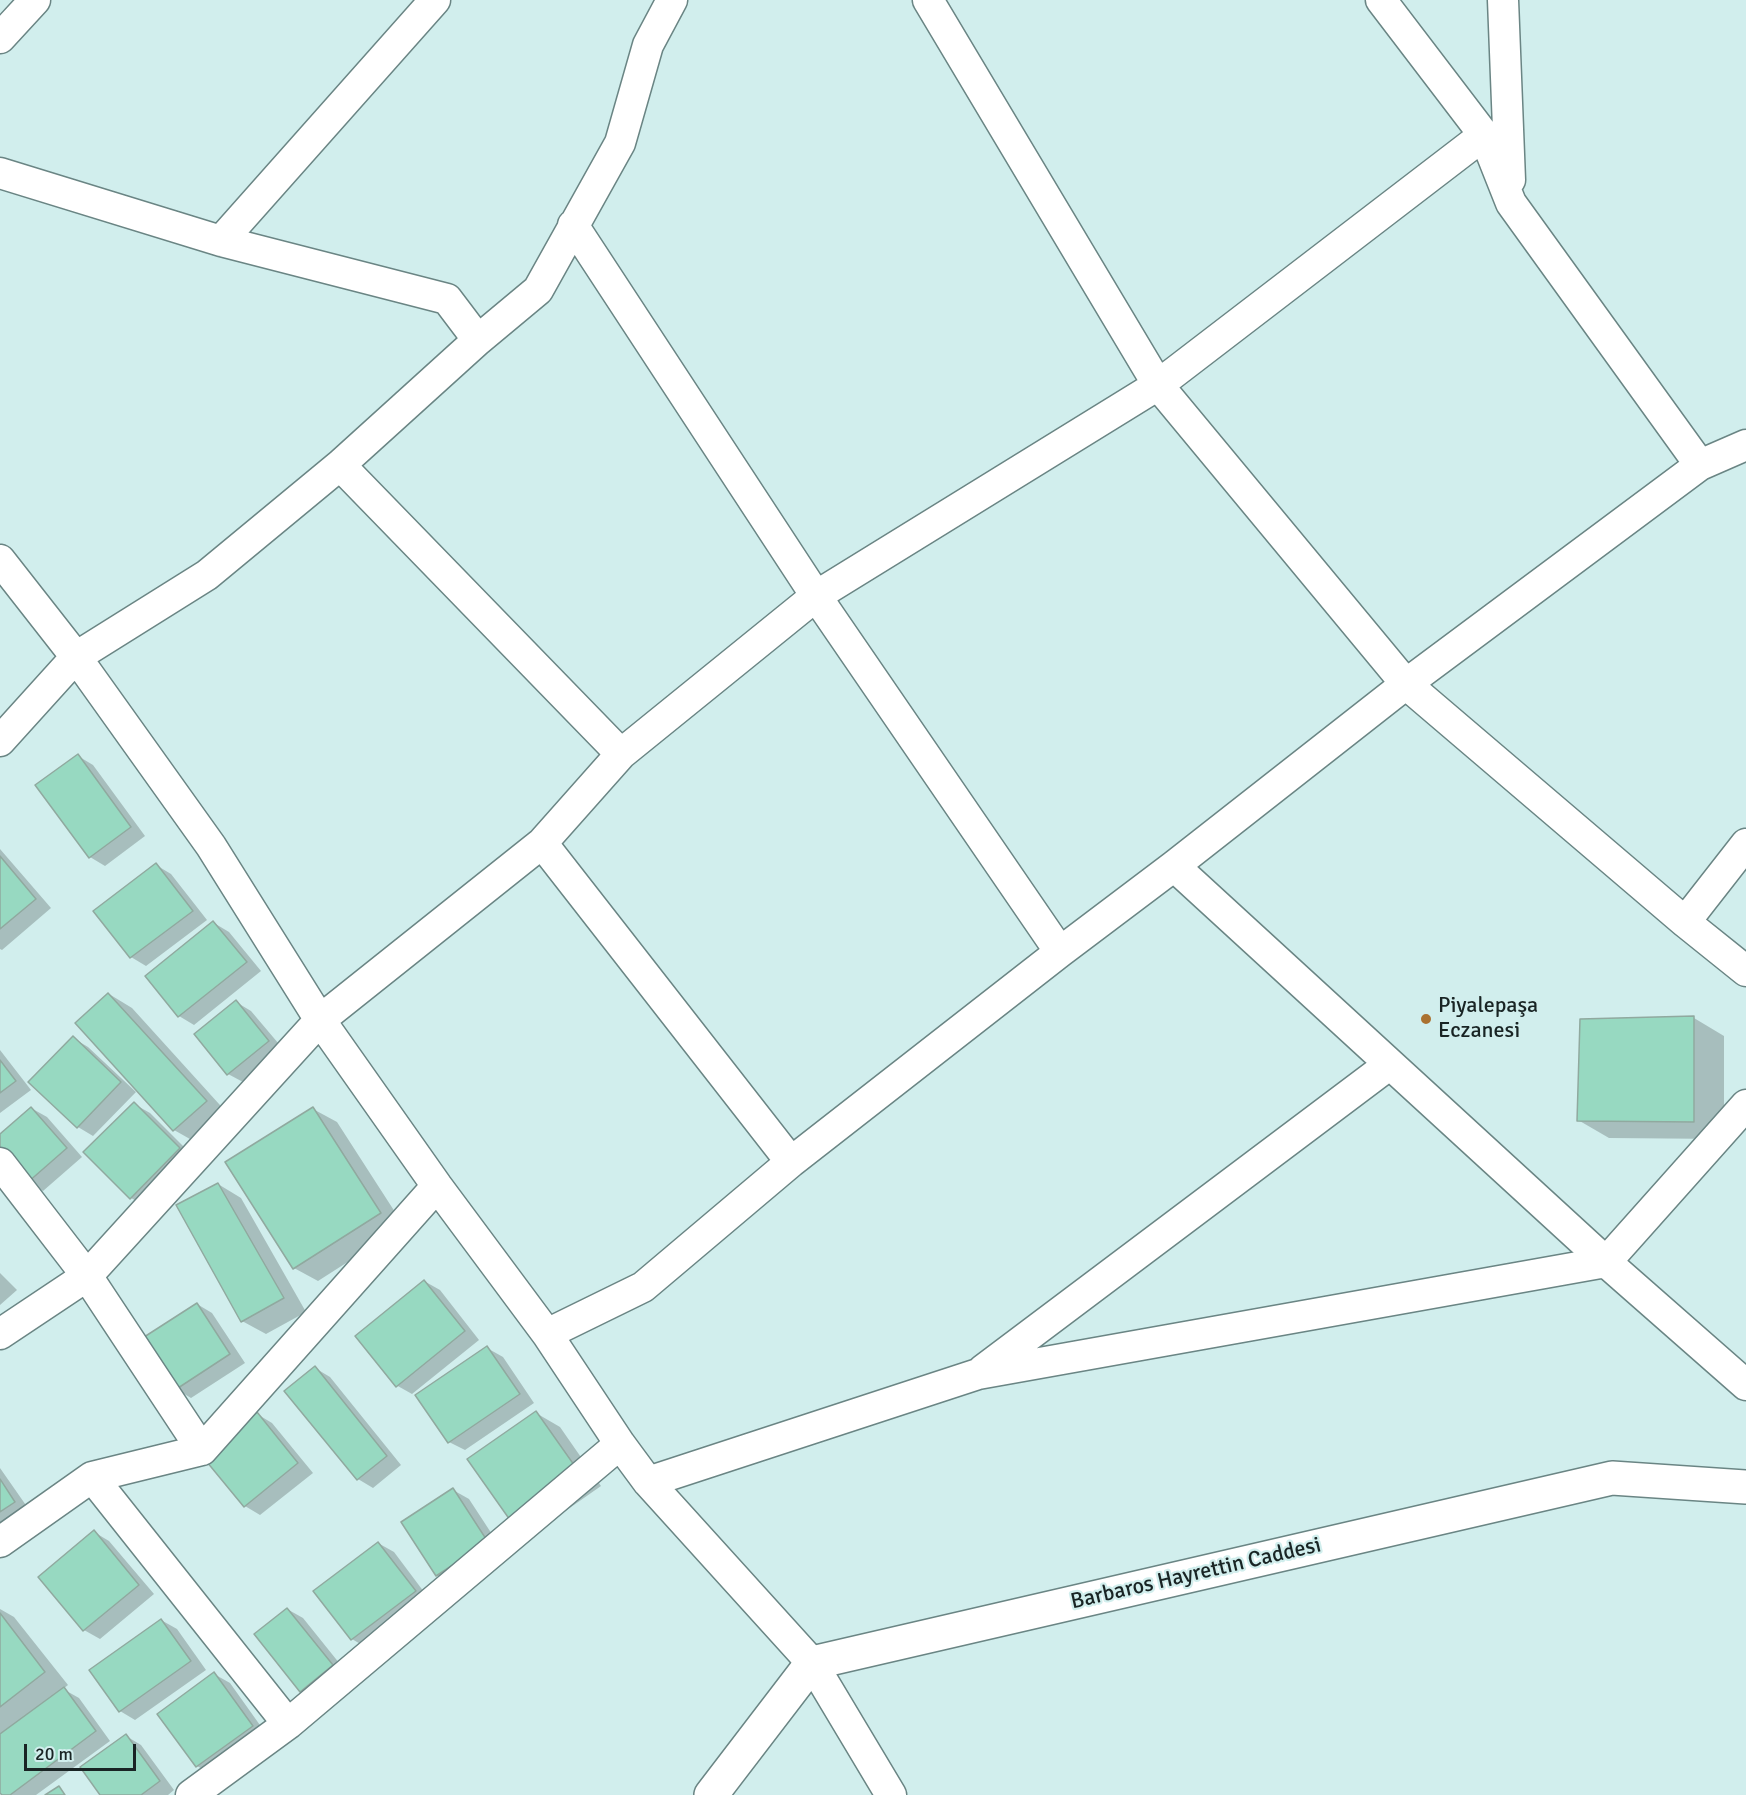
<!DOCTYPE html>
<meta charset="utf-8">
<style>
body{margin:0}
#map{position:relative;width:1746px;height:1795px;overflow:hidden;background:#d1eeed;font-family:Signika,sans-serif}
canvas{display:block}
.scale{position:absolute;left:24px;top:1744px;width:112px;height:27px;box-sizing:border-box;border:3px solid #192424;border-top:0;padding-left:8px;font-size:18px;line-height:21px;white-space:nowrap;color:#192424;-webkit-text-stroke:4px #d1eeed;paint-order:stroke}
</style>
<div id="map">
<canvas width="1746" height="1795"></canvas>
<div class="scale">20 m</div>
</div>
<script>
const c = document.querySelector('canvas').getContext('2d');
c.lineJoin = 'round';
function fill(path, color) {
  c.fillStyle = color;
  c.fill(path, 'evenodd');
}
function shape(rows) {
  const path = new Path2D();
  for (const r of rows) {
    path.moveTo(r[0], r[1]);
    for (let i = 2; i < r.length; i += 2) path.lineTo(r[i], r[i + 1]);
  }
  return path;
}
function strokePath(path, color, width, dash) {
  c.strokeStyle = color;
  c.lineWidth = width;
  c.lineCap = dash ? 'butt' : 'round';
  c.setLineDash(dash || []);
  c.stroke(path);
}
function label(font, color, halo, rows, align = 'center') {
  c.font = font + ' Signika,sans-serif';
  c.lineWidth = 4.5;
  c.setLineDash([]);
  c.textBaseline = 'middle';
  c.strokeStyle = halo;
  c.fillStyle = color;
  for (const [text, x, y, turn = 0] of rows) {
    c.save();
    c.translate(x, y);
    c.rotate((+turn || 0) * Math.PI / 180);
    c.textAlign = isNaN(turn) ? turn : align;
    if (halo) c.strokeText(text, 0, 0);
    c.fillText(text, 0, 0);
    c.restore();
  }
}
const shadow = shape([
 [78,756,93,765,145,836,105,866,90,857],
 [0,849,51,908,2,950,0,949],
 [156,865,171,874,207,920,146,966,131,957,95,911],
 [214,923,229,932,261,971,194,1025,179,1016],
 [109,994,132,1008,229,1115,197,1143,174,1130],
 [236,1002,251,1011,284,1050,243,1082,228,1074],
 [1694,1018,1724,1036,1724,1139,1609,1138,1578,1120],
 [73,1038,88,1047,136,1092,93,1136,78,1127,30,1082],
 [0,1050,31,1090,0,1113],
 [134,1104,150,1113,195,1158,146,1206,131,1198],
 [31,1108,47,1117,82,1157,43,1191,28,1182,0,1136],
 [313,1109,337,1122,404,1226,318,1281,294,1268],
 [218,1184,241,1198,306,1312,266,1334,242,1321],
 [0,1273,17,1290,0,1305],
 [424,1281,440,1290,479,1340,412,1394,396,1385],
 [197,1304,212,1313,245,1363,191,1398,176,1389],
 [487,1348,503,1357,534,1403,465,1450,449,1442],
 [315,1368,330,1377,401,1465,373,1488,358,1479],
 [536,1413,560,1427,601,1486,534,1533],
 [257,1414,272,1423,313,1473,260,1515,245,1506],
 [0,1468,30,1511,0,1531],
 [453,1490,469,1499,503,1551,452,1584,437,1575],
 [94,1532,109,1541,154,1594,100,1639,84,1630,40,1577],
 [378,1543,394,1552,430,1600,367,1648,352,1639],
 [0,1609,14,1617,68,1685,63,1689,79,1698,110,1741,36,1795,4,1795,0,1790],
 [287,1609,303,1618,348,1674,317,1699,301,1690],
 [161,1620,177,1629,206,1670,135,1720,120,1711],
 [214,1674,230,1683,267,1735,213,1775,197,1766,159,1715],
 [126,1736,141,1745,174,1790,168,1795,102,1795]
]);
const building = shape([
 [78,754,131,827,89,858,35,785,78,754],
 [0,856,36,899,0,929,0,856],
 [156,863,193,911,130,958,93,911,156,863],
 [213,921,247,962,178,1017,145,976,213,921],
 [108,993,207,1101,173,1131,75,1023,108,993],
 [236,1000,269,1041,227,1075,194,1034,236,1000],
 [1694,1016,1694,1122,1577,1121,1580,1019,1694,1016],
 [73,1036,121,1082,77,1128,28,1082,73,1036],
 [0,1060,16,1081,0,1093,0,1060],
 [134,1102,180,1148,130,1199,83,1152,134,1102],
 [31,1107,67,1148,27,1183,0,1152,0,1134,31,1107],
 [313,1107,381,1213,293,1269,225,1162,313,1107],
 [218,1183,284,1298,241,1322,176,1205,218,1183],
 [424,1280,465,1331,396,1387,355,1336,424,1280],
 [197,1303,230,1354,175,1390,141,1339,197,1303],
 [487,1346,520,1394,448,1443,415,1395,487,1346],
 [315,1366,387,1456,357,1480,284,1391,315,1366],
 [536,1411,579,1472,510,1520,467,1459,536,1411],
 [257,1412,298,1463,244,1507,202,1456,257,1412],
 [0,1479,15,1502,0,1512,0,1479],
 [453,1488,488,1542,436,1576,401,1522,453,1488],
 [94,1530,139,1585,83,1631,38,1577,94,1530],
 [378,1542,416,1591,351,1640,313,1591,378,1542],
 [287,1608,333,1665,300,1692,254,1634,287,1608],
 [0,1613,45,1672,0,1707,0,1613],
 [161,1619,191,1661,119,1712,89,1670,161,1619],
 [214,1672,253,1726,196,1767,157,1714,214,1672],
 [64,1687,96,1731,10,1795,2,1795,0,1793,0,1734,64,1687],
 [126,1734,160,1781,141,1795,100,1795,80,1767,126,1734],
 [59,1786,65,1795,45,1795,59,1786]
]);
const minor = shape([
 [928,0,1158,385,1406,684,1685,922,1746,971],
 [1381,0,1484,135,1511,203,1700,465],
 [1503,0,1510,180],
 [0,38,35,0],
 [0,173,221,241,447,299,478,340],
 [573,225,816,596,1060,952],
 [221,241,435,0],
 [340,465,621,754],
 [0,560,76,657,211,846,320,1020,437,1186,547,1334,620,1444,648,1482,812,1663,891,1795],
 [0,741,76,657,207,575,340,465,478,340,538,290,620,143,648,45,672,0],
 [542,843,791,1162],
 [1174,866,1606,1262,1746,1385],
 [1685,922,1746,844],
 [0,1163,87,1276,202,1450],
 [0,1334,87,1276,320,1020,542,843,621,754,816,596,1158,385,1484,135],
 [547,1334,643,1287,791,1162,1060,952,1174,866,1406,684,1700,465,1746,445],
 [983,1370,1390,1064],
 [92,1477,288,1724],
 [648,1482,978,1374,1606,1262,1746,1105],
 [0,1542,92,1477,202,1450,437,1186],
 [191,1795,288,1724,620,1444]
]);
const tertiary = shape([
 [711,1795,812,1663,1612,1478,1746,1487]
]);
const markers = [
 [1426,1019,6,"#aa7130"]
];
const poiNames = [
 ["Piyalepaşa",1438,1006],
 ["Eczanesi",1438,1031]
];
const streetNames = [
 ["Barbaros Hayrettin Caddesi",1196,1574,-13]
];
fill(shadow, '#0003');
fill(building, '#97d9c1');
strokePath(building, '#90a99f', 1.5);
strokePath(minor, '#6a8584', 33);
strokePath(tertiary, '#6a8584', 36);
strokePath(minor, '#fff', 30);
strokePath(tertiary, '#fff', 33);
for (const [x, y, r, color] of markers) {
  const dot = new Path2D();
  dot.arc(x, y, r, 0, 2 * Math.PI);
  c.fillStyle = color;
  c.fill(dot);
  strokePath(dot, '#d1eeed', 2);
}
label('22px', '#192424', '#d1eeed', poiNames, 'left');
label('22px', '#192424', '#d1eeed', streetNames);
</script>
